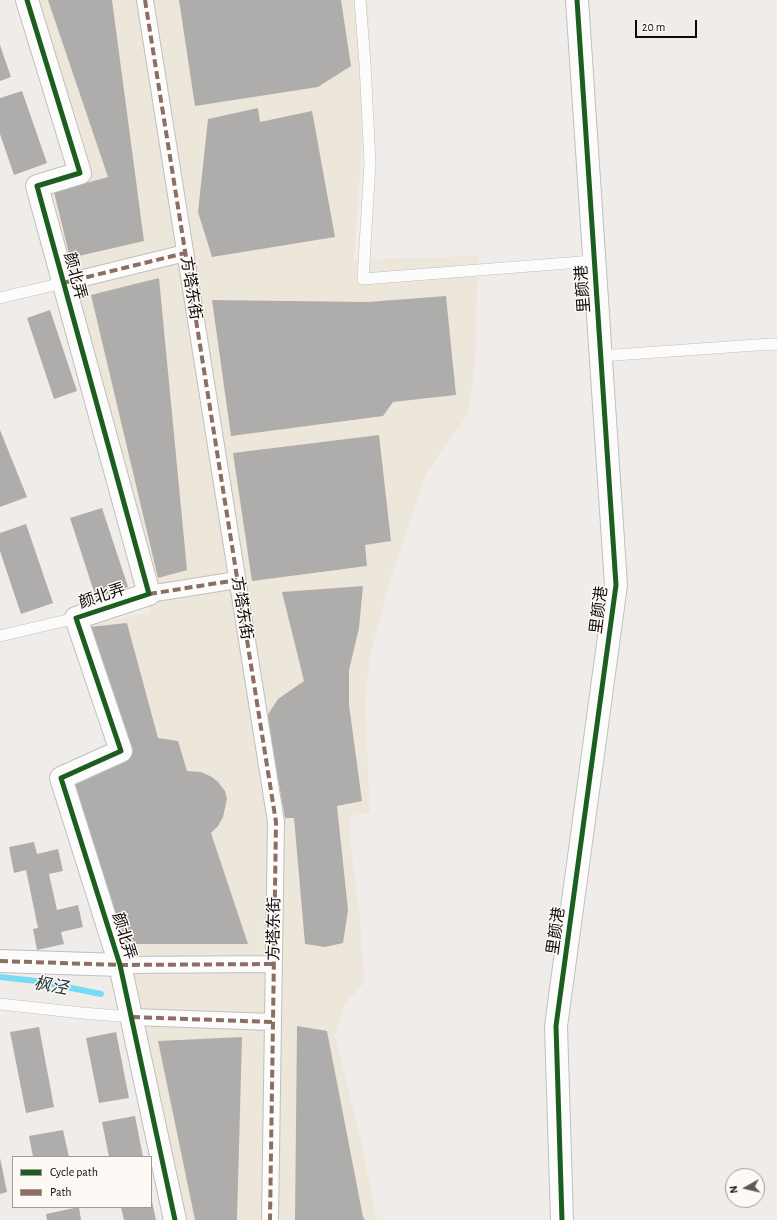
<!DOCTYPE html>
<meta charset="utf-8">
<style>
body{margin:0}
#map{position:relative;width:777px;height:1220px;overflow:hidden;background:#efecea;font-family:"Alegreya Sans",sans-serif}
canvas{display:block}
.legend{position:absolute;left:12px;top:1156px;width:140px;height:52px;box-sizing:border-box;background:#fef9f5;border:1px solid #9e9a97;margin:0;padding:5px 7px;list-style:none;font-size:12px;color:#0d0b0a}
.legend li{display:flex;align-items:center;gap:8px;height:20px}
.legend b{width:20px;border:1px solid #9e9a97}
.north{position:absolute;left:725px;top:1168px;width:40px;height:40px;box-sizing:border-box;background:#fef9f5;border:1px solid #9e9a97;border-radius:50%;rotate:262deg;font-size:11px;font-weight:700;line-height:16px;text-align:center;color:#0d0b0a}
.north::after{content:'';display:block;margin:auto;width:14px;height:18px;background:#5c5a58;clip-path:polygon(50% 0,100% 100%,50% 72%,0 100%)}
.scale{position:absolute;left:635px;top:20px;width:62px;height:18px;box-sizing:border-box;border:2px solid #0d0b0a;border-top:0;padding-left:5px;font-size:12px;line-height:14px;white-space:nowrap;color:#0d0b0a;-webkit-text-stroke:3px #fef9f5;paint-order:stroke}
</style>
<div id="map">
<canvas width="777" height="1220"></canvas>
<ul class="legend">
<li><b style="height:5px;background:#1b5e20"></b>Cycle path</li>
<li><b style="height:5px;background:#8d6e63"></b>Path</li>
</ul>
<div class="north">N</div>
<div class="scale">20 m</div>
</div>
<script>
const c = document.querySelector('canvas').getContext('2d');
c.lineJoin = 'round';
function fill(path, color) {
  c.fillStyle = color;
  c.fill(path, 'evenodd');
}
function shape(rows) {
  const path = new Path2D();
  for (const r of rows) {
    path.moveTo(r[0], r[1]);
    for (let i = 2; i < r.length; i += 2) path.lineTo(r[i], r[i + 1]);
  }
  return path;
}
function strokePath(path, color, width, dash) {
  c.strokeStyle = color;
  c.lineWidth = width;
  c.lineCap = dash ? 'butt' : 'round';
  c.setLineDash(dash || []);
  c.stroke(path);
}
function label(font, color, halo, rows, align = 'center') {
  c.font = font + ' "Alegreya Sans","Noto Sans SC",sans-serif';
  c.lineWidth = 3;
  c.setLineDash([]);
  c.textBaseline = 'middle';
  c.strokeStyle = halo;
  c.fillStyle = color;
  for (const [text, x, y, turn = 0] of rows) {
    c.save();
    c.translate(x, y);
    c.rotate((+turn || 0) * Math.PI / 180);
    c.textAlign = isNaN(turn) ? turn : align;
    if (halo) c.strokeText(text, 0, 0);
    c.fillText(text, 0, 0);
    c.restore();
  }
}
const commercial = shape([
 [34,0,367,0,369,19,362,149,354,260,478,256,475,366,468,414,426,474,391,577,370,656,365,703,370,812,351,816,351,847,361,928,364,983,345,1003,335,1035,361,1140,376,1217,380,1220,180,1220,64,779,126,753,82,626,151,612,39,188,87,171]
]);
const stream = shape([
 [0,977,36,981,101,994]
]);
const building = shape([
 [48,0,112,0,144,241,70,258,54,192,108,177],
 [179,0,341,0,351,66,318,87,195,106],
 [0,45,11,77,0,81],
 [22,91,47,163,14,175,0,134,0,98],
 [258,108,260,122,312,111,335,237,212,257,198,212,208,119],
 [159,278,187,570,158,578,91,295],
 [446,296,456,395,393,402,383,416,231,436,212,300,368,302],
 [50,310,77,391,54,399,27,318],
 [0,430,27,497,0,507],
 [379,435,391,541,365,545,367,566,252,581,233,453],
 [102,508,128,587,96,598,70,518],
 [26,524,53,603,21,614,0,551,0,533],
 [363,586,359,628,349,670,349,705,362,801,337,806,348,910,343,943,325,947,305,944,294,818,285,818,267,716,278,699,304,681,282,592],
 [127,623,158,738,178,741,187,771,201,772,212,777,218,782,225,791,227,799,223,817,218,826,211,833,248,944,117,944,69,777,130,756,89,627],
 [34,842,37,854,58,849,63,871,49,874,57,910,78,905,83,927,61,932,64,944,37,950,33,929,38,928,26,870,14,873,9,847],
 [297,1026,327,1031,363,1217,365,1220,295,1220],
 [39,1027,54,1107,26,1113,10,1032],
 [116,1032,129,1098,99,1103,86,1038],
 [242,1037,237,1220,195,1220,158,1041],
 [135,1116,143,1157,109,1157,102,1122],
 [63,1130,69,1157,33,1157,29,1136],
 [0,1158,7,1192,0,1194],
 [151,1197,156,1220,124,1220,121,1207,151,1207],
 [79,1207,81,1220,47,1220,46,1214]
]);
const service = shape([
 [360,0,365,64,370,163,363,279,594,261],
 [0,298,63,283],
 [600,356,771,344,777,345],
 [0,636,76,618],
 [0,1004,82,1013,132,1017]
]);
const pedestrian = shape([
 [145,0,276,822,270,1220],
 [63,283,185,253],
 [149,594,237,580],
 [120,965,273,964],
 [132,1017,272,1022]
]);
const minor = shape([
 [27,0,80,173,37,186,149,594,76,618,121,751,61,778,120,965,175,1220],
 [0,961,120,965],
 [562,1220,556,1026,616,585,577,0]
]);
const quiet = shape([
 [145,0,276,822,270,1220],
 [63,283,185,253],
 [149,594,237,580],
 [0,961,120,965,273,964],
 [132,1017,272,1022]
]);
const cycleway = shape([
 [27,0,80,173,37,186,149,594,76,618,121,751,61,778,120,965,175,1220],
 [562,1220,556,1026,616,585,577,0]
]);
const streetNames = [
 ["颜北弄",75,276,75],
 ["方塔东街",191,288,81],
 ["里颜港",583,289,-94],
 ["颜北弄",102,596,-18],
 ["方塔东街",242,608,81],
 ["里颜港",599,610,-83],
 ["方塔东街",274,929,-89],
 ["里颜港",556,931,-82],
 ["颜北弄",124,936,73]
];
const waterNames = [
 ["枫泾",51,986,10]
];
fill(commercial, '#ede6da');
strokePath(stream, '#77dbf3', 6);
fill(building, '#afadac');
strokePath(service, '#c1bfbd', 12);
strokePath(pedestrian, '#c1bfbd', 18);
strokePath(minor, '#c1bfbd', 24);
strokePath(service, '#fdfcfc', 11);
strokePath(pedestrian, '#fdfcfc', 16);
strokePath(minor, '#fdfcfc', 22);
strokePath(quiet, '#8d6e63', 4, [8, 4]);
strokePath(cycleway, '#1b5e20', 5);
label('16px', '#0d0b0a', '#fef9f5', streetNames);
label('italic 17px', '#20383e', '#fef9f5', waterNames);
</script>
